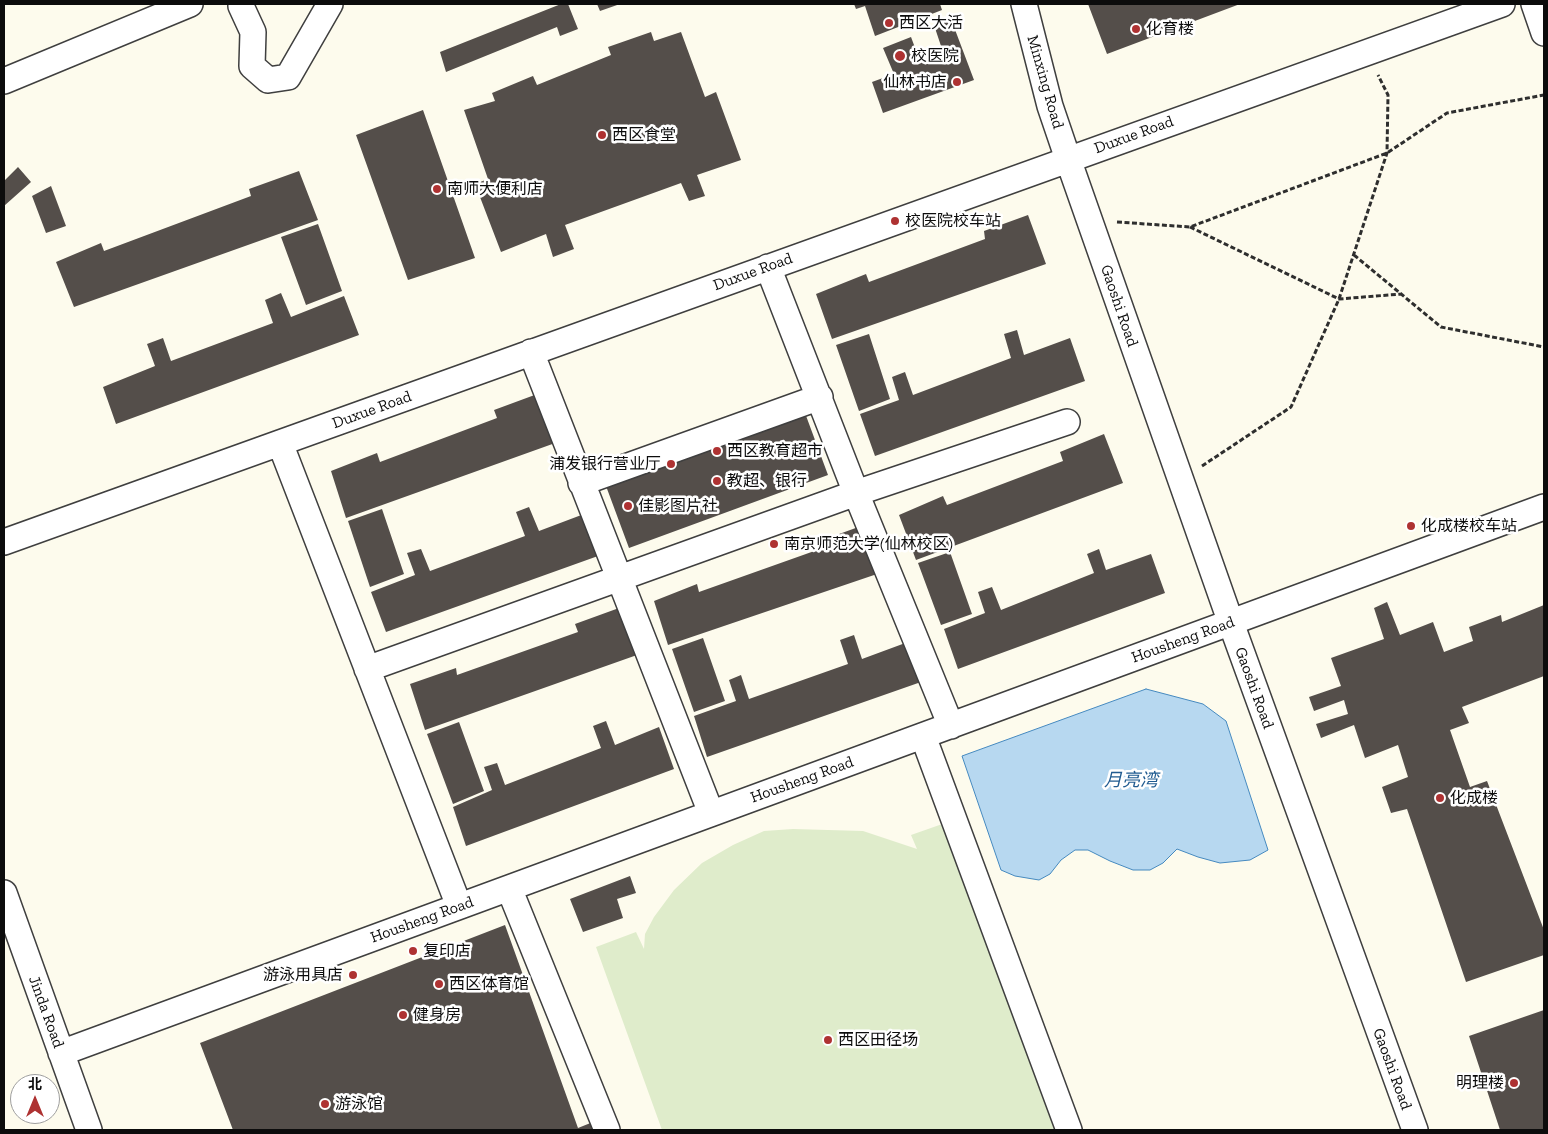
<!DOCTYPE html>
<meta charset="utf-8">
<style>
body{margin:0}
#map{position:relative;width:1548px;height:1134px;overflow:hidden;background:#fdfbed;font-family:"Zilla Slab","Noto Sans SC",serif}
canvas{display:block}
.frame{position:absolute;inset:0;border:5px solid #0c0c0c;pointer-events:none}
.north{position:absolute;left:10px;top:1074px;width:50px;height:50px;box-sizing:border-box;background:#fff;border:1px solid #9e9e9e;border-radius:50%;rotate:0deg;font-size:14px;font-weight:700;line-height:20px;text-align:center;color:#0c0c0c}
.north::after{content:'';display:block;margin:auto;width:18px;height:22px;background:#ae3232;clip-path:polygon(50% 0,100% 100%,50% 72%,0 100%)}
</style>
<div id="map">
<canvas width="1548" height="1134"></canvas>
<div class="frame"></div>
<div class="north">北</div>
</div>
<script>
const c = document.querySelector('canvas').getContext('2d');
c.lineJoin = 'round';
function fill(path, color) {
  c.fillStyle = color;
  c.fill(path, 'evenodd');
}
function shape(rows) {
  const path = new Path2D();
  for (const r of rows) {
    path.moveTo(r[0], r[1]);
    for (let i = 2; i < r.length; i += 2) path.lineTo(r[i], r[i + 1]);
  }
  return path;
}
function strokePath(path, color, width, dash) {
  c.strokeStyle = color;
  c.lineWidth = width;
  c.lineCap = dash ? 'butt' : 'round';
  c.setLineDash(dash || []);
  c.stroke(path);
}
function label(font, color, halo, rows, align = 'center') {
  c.font = font + ' "Zilla Slab","Noto Sans SC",serif';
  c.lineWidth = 5;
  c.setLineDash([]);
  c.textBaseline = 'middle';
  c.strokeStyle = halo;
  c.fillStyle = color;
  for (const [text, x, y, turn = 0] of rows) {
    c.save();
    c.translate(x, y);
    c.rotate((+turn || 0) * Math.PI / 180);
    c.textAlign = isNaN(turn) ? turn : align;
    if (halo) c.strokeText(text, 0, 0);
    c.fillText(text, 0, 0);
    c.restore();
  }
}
const pitch = shape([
 [948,822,1059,1130,662,1130,596,947,636,932,644,949,645,934,654,917,674,890,702,863,733,845,764,831,793,829,863,831,917,849,911,835]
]);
const water = shape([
 [1146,689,1203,704,1226,721,1268,850,1250,860,1220,863,1198,857,1177,849,1163,863,1150,870,1133,870,1110,861,1088,850,1075,850,1061,860,1050,874,1039,880,1015,876,1001,870,962,756,1146,689]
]);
const building = shape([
 [561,4,568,4,578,29,560,36,557,27,446,72,440,52],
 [597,4,620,4,600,11],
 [854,4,940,4,942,10,875,36,865,6,856,9],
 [1088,4,1240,4,1107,54],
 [951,19,974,80,883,113,872,82,894,74,883,48,911,37,920,61,943,52,934,25],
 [651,32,654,41,681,32,705,97,716,92,741,160,697,175,705,196,689,201,681,183,565,225,574,249,553,257,546,234,501,252,475,184,488,179,464,110,495,101,492,93,533,76,537,85,611,55,608,47],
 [423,110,475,258,408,280,356,135],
 [18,167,31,182,4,206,4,181],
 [299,171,318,220,74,307,56,262,101,243,104,251,251,196,249,189],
 [51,186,66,226,46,233,32,196],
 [1028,215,1046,264,832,339,816,294,866,274,869,282,985,239,984,231],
 [318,224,342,291,306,305,281,237],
 [281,293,291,317,344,296,359,335,116,424,103,387,155,366,147,344,163,338,171,361,273,323,265,300],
 [1017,330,1024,355,1070,338,1085,381,875,456,860,414,899,400,892,377,905,372,913,395,1011,358,1004,334],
 [869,334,890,399,859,411,836,345],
 [540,393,558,442,346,518,331,471,377,453,380,462,497,418,494,410],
 [805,413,828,475,629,548,606,486],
 [1104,434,1123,483,916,560,899,515,943,496,947,505,1063,461,1060,452],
 [529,507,539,531,584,514,598,556,386,632,371,592,415,575,407,553,421,549,430,571,525,536,516,512],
 [382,509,404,574,370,587,348,521],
 [864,525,880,573,668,645,654,601,697,584,699,592,820,549,817,542],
 [1099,549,1106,570,1151,554,1165,593,958,669,944,629,985,613,978,592,992,587,1001,610,1094,573,1087,554],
 [950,552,972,614,941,625,918,563],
 [1387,602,1400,635,1433,622,1444,652,1473,641,1469,627,1501,615,1502,622,1544,605,1544,676,1462,707,1469,723,1450,730,1470,787,1487,781,1544,930,1544,955,1466,982,1407,809,1391,813,1382,787,1408,777,1398,745,1365,758,1354,725,1321,738,1316,724,1348,714,1344,700,1314,711,1309,697,1341,686,1331,658,1384,639,1374,608],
 [619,608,637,655,425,730,410,684,456,668,457,675,578,632,575,624],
 [854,635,862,659,908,642,921,682,707,757,694,716,736,701,729,680,741,675,749,699,848,664,840,640],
 [703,638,725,701,694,712,672,649],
 [606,721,615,745,659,727,674,769,466,846,453,807,492,790,484,767,497,763,505,785,601,748,593,726],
 [459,722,484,791,453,804,427,734],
 [630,876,636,893,617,899,623,918,583,932,570,899],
 [505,925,578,1128,598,1120,602,1130,233,1130,200,1043],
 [1544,1010,1544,1130,1500,1130,1469,1036]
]);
const path = shape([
 [1117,222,1190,227,1387,153,1447,113,1544,95],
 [1190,227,1339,299,1401,294],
 [1354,255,1441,327,1544,347],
 [1202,466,1291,407,1339,299,1387,153,1388,95,1378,75]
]);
const minor = shape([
 [1024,4,1050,106,1068,159,1231,623,1415,1130],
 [1534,4,1544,33],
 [241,6,253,32,252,66,268,80,288,77,330,4],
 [4,81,190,4],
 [768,267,856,493,951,726],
 [531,352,711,813],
 [280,443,459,906],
 [581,483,820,397],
 [4,542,1502,4],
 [367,669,856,493,1067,422],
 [923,736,1069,1130],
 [509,888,607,1130],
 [4,893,89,1130],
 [61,1053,1544,507]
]);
const markers = [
 [889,23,5,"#ae3232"],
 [1136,29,5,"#ae3232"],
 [900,56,6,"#ae3232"],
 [957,82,5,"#ae3232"],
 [602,135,5,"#ae3232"],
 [437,189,5,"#ae3232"],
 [895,221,5,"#ae3232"],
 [717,451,5,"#ae3232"],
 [671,464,5,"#ae3232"],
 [717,481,5,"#ae3232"],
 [628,506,5,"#ae3232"],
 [1411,526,5,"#ae3232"],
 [774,544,5,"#ae3232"],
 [1440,798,5,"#ae3232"],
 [413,951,5,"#ae3232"],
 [353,975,5,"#ae3232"],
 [439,984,5,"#ae3232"],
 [403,1015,5,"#ae3232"],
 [828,1040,5,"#ae3232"],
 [1514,1083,5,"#ae3232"],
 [325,1104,5,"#ae3232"]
];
const poiNames = [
 ["西区大活",899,23],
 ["化育楼",1146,29],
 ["校医院",911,56],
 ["仙林书店",947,82,"right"],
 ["西区食堂",612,135],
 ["南师大便利店",447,189],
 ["校医院校车站",905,221],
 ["西区教育超市",727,451],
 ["浦发银行营业厅",661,464,"right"],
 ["教超、银行",727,481],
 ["佳影图片社",638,506],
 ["化成楼校车站",1421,526],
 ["南京师范大学(仙林校区)",784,544],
 ["化成楼",1450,798],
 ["复印店",423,951],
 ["游泳用具店",343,975,"right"],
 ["西区体育馆",449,984],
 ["健身房",413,1015],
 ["西区田径场",838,1040],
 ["明理楼",1504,1083,"right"],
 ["游泳馆",335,1104]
];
const streetNames = [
 ["Minxing Road",1045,82,74],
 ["Duxue Road",1134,135,-20],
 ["Duxue Road",753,272,-20],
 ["Gaoshi Road",1119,306,71],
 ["Duxue Road",372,410,-20],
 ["Housheng Road",1183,640,-20],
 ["Gaoshi Road",1254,688,70],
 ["Housheng Road",802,780,-20],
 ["Housheng Road",422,920,-20],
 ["Jinda Road",46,1012,70],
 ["Gaoshi Road",1392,1069,70]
];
const waterNames = [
 ["月亮湾",1131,781]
];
fill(pitch, '#dfeccb');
fill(water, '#b7d8f0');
strokePath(water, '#4589bf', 1);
fill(building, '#544e4a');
strokePath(minor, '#3f3f3f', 28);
strokePath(path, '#2e2e2e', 3, [5, 2.5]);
strokePath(minor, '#fff', 25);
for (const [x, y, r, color] of markers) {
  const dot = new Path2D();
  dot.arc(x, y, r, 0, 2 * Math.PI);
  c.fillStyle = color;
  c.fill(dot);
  strokePath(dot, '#fff', 2);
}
label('16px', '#0c0c0c', '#fff', poiNames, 'left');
label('16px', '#0c0c0c', '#fff', streetNames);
label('italic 18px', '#225c91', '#fff', waterNames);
</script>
